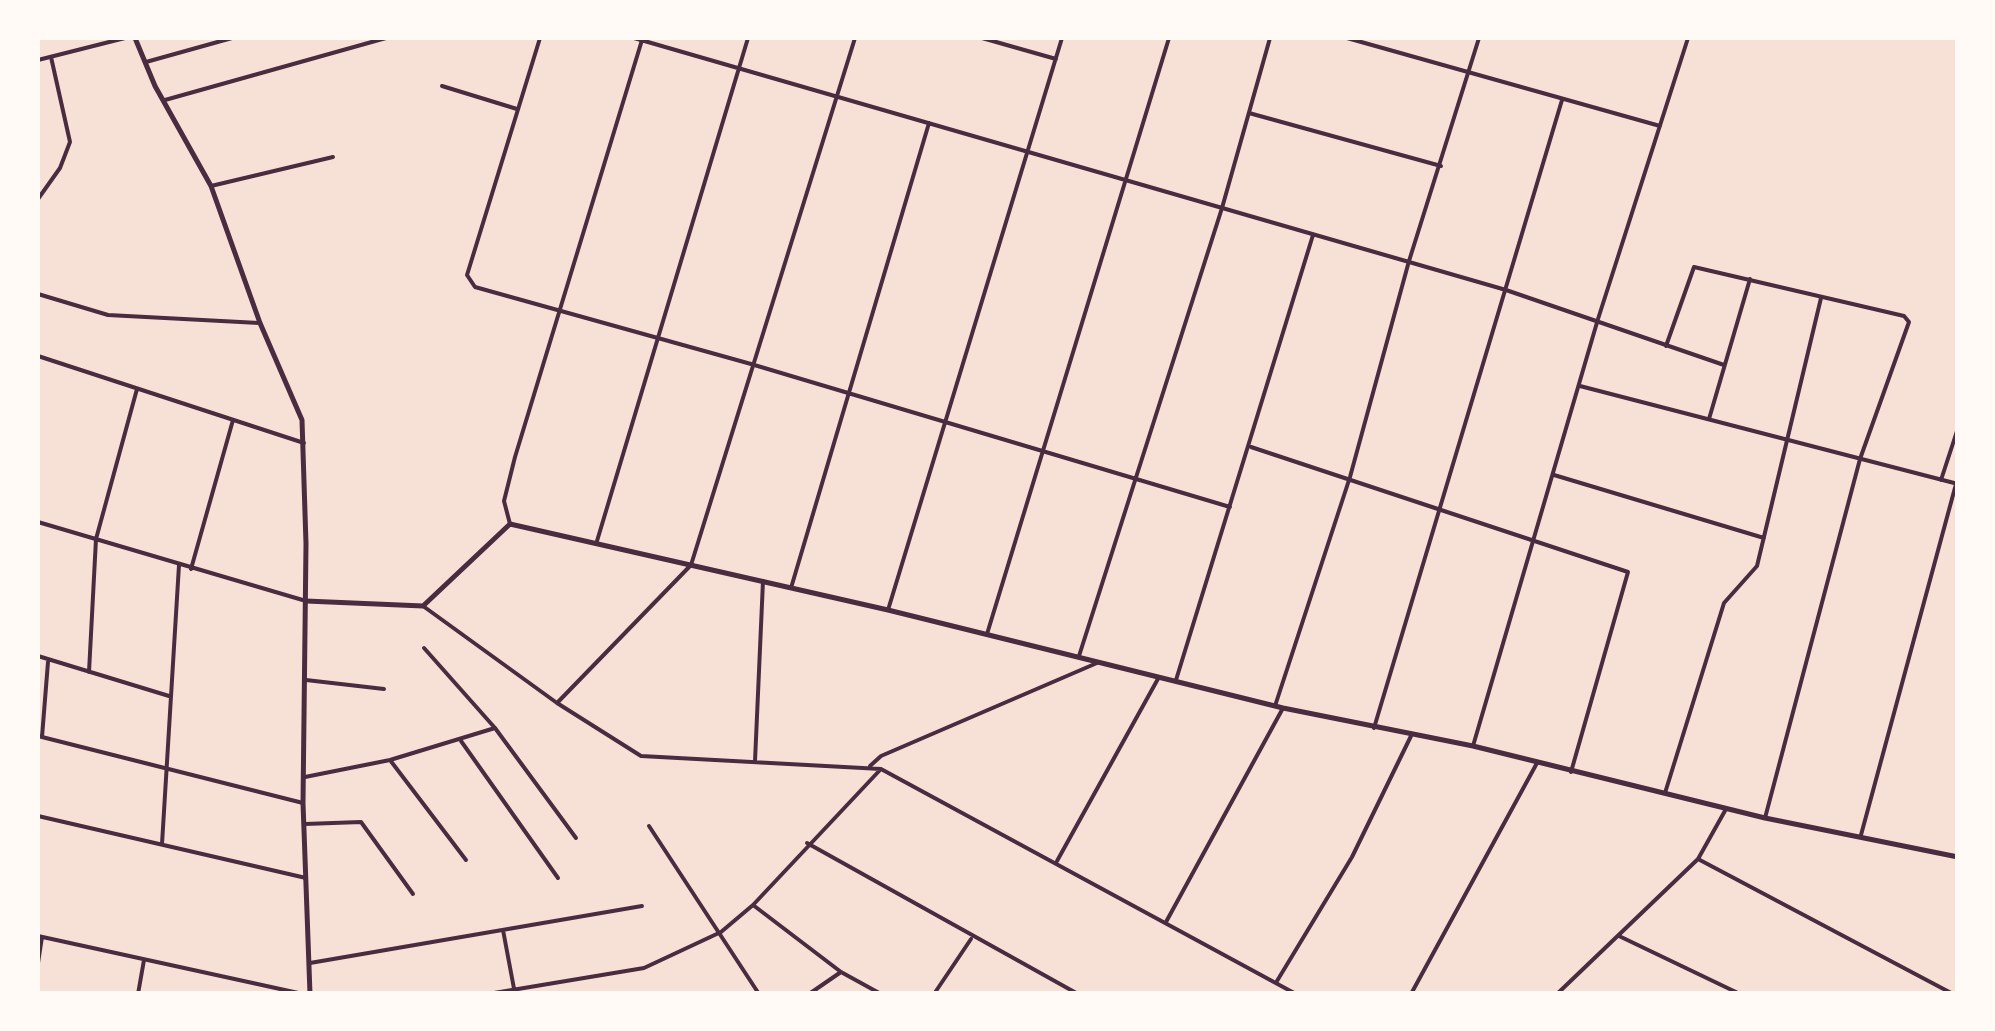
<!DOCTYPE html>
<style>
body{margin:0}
#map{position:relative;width:1995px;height:1031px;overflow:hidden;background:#f7e1d7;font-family:Ubuntu,sans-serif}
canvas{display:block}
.frame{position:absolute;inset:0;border:40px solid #fffaf5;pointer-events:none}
</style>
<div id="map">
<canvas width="1995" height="1031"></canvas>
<div class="frame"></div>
</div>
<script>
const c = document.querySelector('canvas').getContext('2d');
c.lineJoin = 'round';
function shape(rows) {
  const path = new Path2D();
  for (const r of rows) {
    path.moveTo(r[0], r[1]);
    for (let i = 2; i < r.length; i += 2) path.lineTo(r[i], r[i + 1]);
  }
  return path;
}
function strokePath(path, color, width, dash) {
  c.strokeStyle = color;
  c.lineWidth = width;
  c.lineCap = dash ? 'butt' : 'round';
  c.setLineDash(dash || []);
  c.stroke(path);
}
const minor = shape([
 [540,38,467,275,475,287,751,364,1230,507],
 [634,38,1506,290,1724,365],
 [982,38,1056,59],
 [1347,38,1660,126],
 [38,60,125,38],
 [146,62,232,38],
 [442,86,517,109],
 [165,100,386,38],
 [1249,113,1441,166],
 [211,186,333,157],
 [38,199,60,168,70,142,51,57],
 [38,294,108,315,259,323],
 [1666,346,1694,267,1904,316,1909,322,1860,459,1765,818],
 [38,356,304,443],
 [1580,386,1958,484],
 [1709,419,1750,279],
 [1251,447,1628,572,1571,772],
 [1554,475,1764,538],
 [1941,480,1958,428],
 [38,522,306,601],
 [510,524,504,501,515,457,642,40],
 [597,541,748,38],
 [191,569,233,420],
 [791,588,929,123],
 [423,606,557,703,641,756,881,769,1296,994],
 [888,610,1062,38],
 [987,634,1169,38],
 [424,648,495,728,576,838],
 [38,656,169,696],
 [1079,656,1222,208,1270,38],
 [89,672,96,539,137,389],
 [306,680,384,689],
 [1176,680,1313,235],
 [557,703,691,565,855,38],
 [1275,706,1350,477,1409,261,1479,38],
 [1374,728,1562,100],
 [38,736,303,803],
 [42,737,48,662],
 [461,741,558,878],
 [1473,746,1598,319,1688,38],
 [390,760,466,860],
 [755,761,763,581],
 [870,766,881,756,1097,663],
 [305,777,390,760,495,728],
 [1665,793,1724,603,1757,566,1821,298],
 [38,816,306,878],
 [305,824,361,822,413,894],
 [649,826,759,994],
 [1861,835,1956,484],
 [807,843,1078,994],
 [162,844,179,565],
 [1698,859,1953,994],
 [1057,861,1159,677],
 [753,905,841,972,881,994],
 [1166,922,1283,708],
 [503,930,515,994],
 [38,936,303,994],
 [1619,936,1740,994],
 [38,963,42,937],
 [310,963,642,906],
 [1277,981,1352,857,1411,736],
 [138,994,144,960],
 [488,994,644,968,721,932,753,905,880,770],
 [809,994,841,972],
 [934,994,971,939],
 [1411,994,1537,763],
 [1557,994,1698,859,1726,809]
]);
const tertiary = shape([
 [306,601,423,606,510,524,888,610,1283,708,1473,746,1765,818,1958,857]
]);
const secondary = shape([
 [135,38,155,86,211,186,260,323,302,420,306,544,303,803,310,994]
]);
strokePath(minor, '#4a2c40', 4);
strokePath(tertiary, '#4a2c40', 5);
strokePath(secondary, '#4a2c40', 5);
</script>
